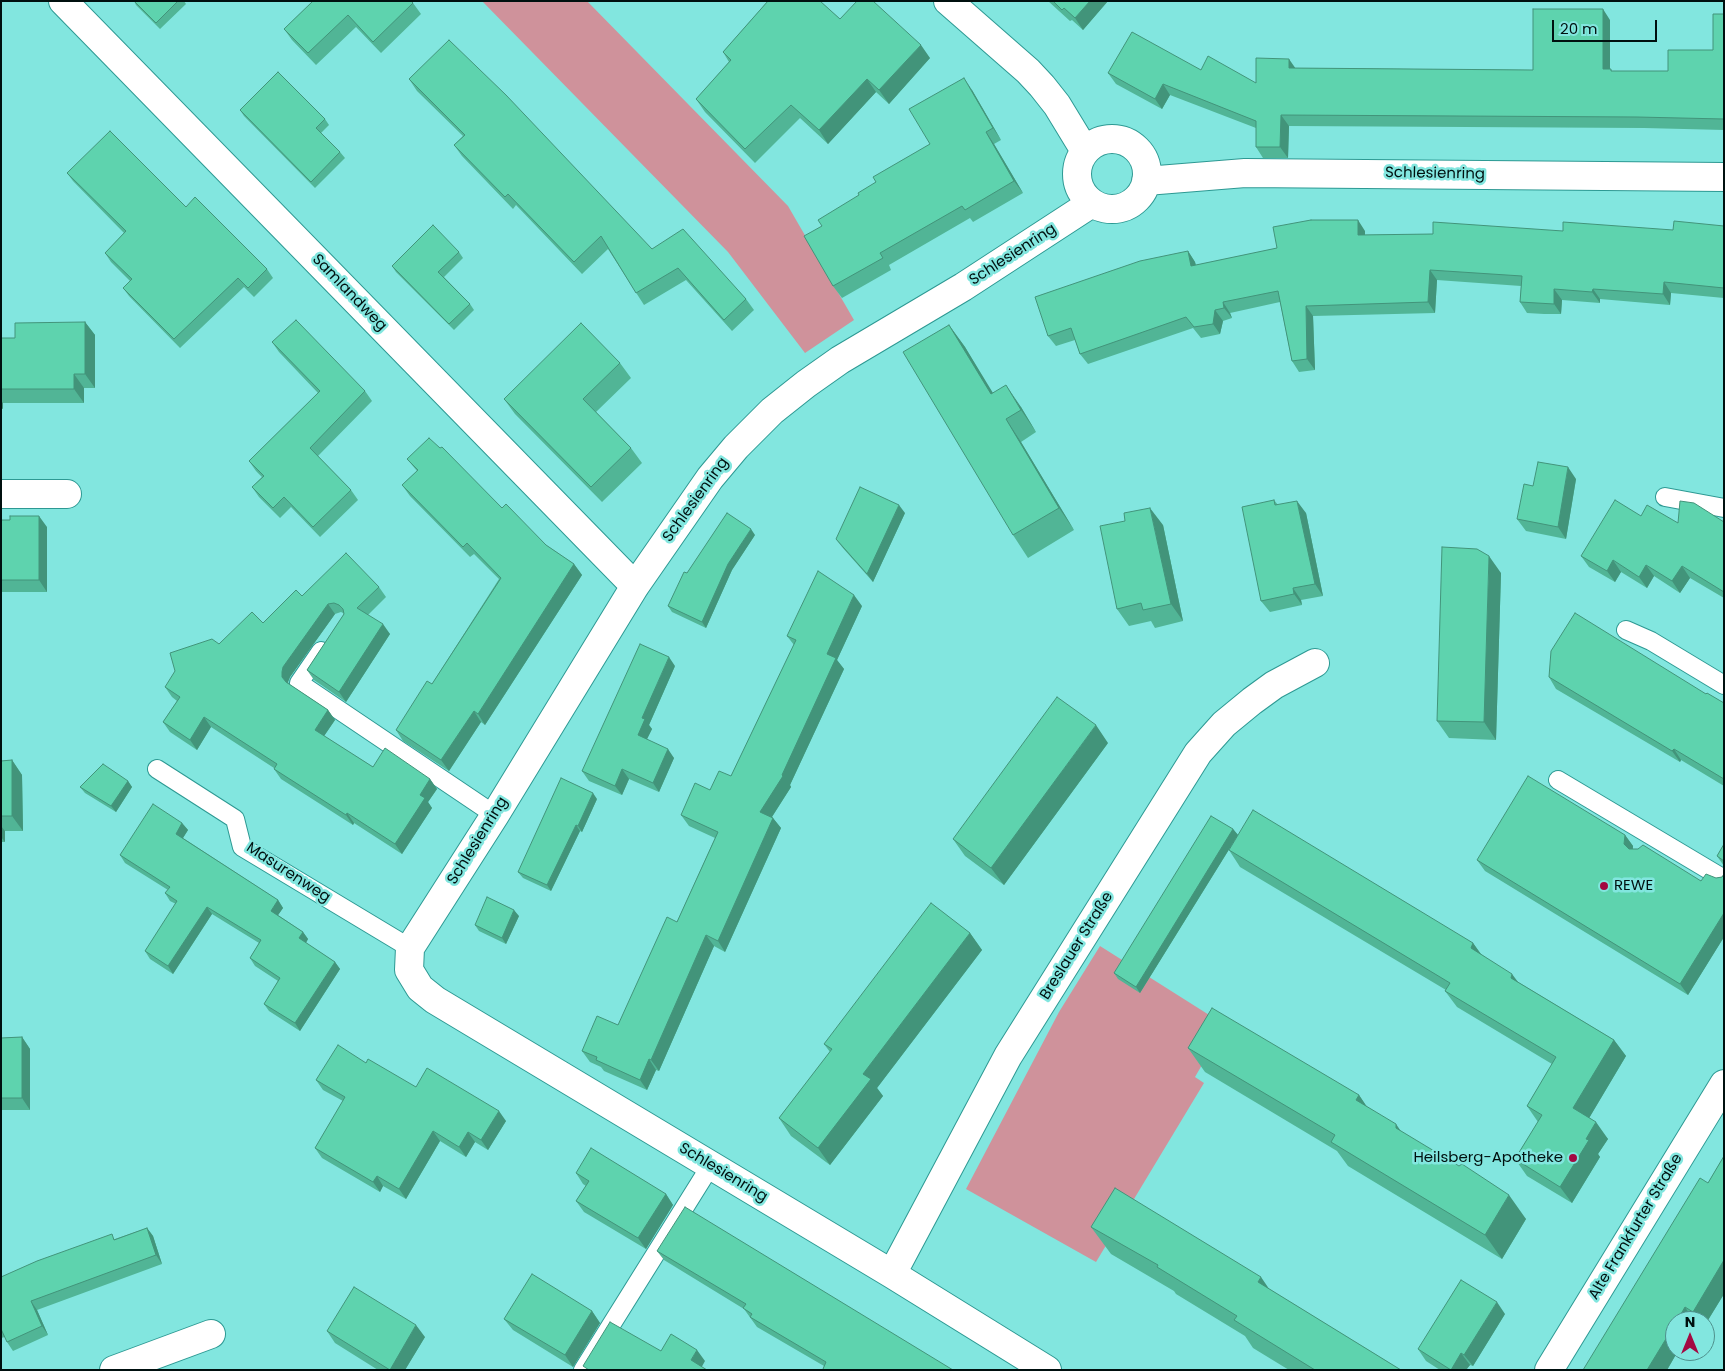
<!DOCTYPE html>
<meta charset="utf-8">
<style>
body{margin:0}
#map{position:relative;width:1725px;height:1371px;overflow:hidden;background:#82e6df;font-family:Poppins,sans-serif}
canvas{display:block}
.frame{position:absolute;inset:0;border:2px solid #00100f;pointer-events:none}
.north{position:absolute;left:1665px;top:1311px;width:50px;height:50px;box-sizing:border-box;background:#82e6df;border:1px solid #4e908c;border-radius:50%;rotate:0deg;font-size:14px;font-weight:700;line-height:20px;text-align:center;color:#00100f}
.north::after{content:'';display:block;margin:auto;width:18px;height:22px;background:#a30942;clip-path:polygon(50% 0,100% 100%,50% 72%,0 100%)}
.scale{position:absolute;left:1552px;top:20px;width:105px;height:22px;box-sizing:border-box;border:2px solid #00100f;border-top:0;padding-left:6px;font-size:15px;line-height:18px;white-space:nowrap;color:#00100f;-webkit-text-stroke:4px #82e6df;paint-order:stroke}
</style>
<div id="map">
<canvas width="1725" height="1371"></canvas>
<div class="frame"></div>
<div class="north">N</div>
<div class="scale">20 m</div>
</div>
<script>
const c = document.querySelector('canvas').getContext('2d');
c.lineJoin = 'round';
function fill(path, color) {
  c.fillStyle = color;
  c.fill(path, 'evenodd');
}
function shape(rows) {
  const path = new Path2D();
  for (const r of rows) {
    if (r.length === 3) {
      path.moveTo(r[0] + r[2], r[1]);
      path.arc(r[0], r[1], r[2], 0, 2 * Math.PI);
      continue;
    }
    path.moveTo(r[0], r[1]);
    for (let i = 2; i < r.length; i += 2) path.lineTo(r[i], r[i + 1]);
  }
  return path;
}
function strokePath(path, color, width, dash) {
  c.strokeStyle = color;
  c.lineWidth = width;
  c.lineCap = dash ? 'butt' : 'round';
  c.setLineDash(dash || []);
  c.stroke(path);
}
function label(font, color, halo, rows, align = 'center') {
  c.font = font + ' Poppins,sans-serif';
  c.lineWidth = 5;
  c.setLineDash([]);
  c.textBaseline = 'middle';
  c.strokeStyle = halo;
  c.fillStyle = color;
  for (const [text, x, y, turn = 0] of rows) {
    c.save();
    c.translate(x, y);
    c.rotate((+turn || 0) * Math.PI / 180);
    c.textAlign = isNaN(turn) ? turn : align;
    if (halo) c.strokeText(text, 0, 0);
    c.fillText(text, 0, 0);
    c.restore();
  }
}
const green = shape([
 [482,1,587,1,788,206,854,320,805,353,728,252],
 [1100,946,1225,1025,1195,1077,1204,1083,1096,1262,966,1189,1059,1012]
]);
const service = shape([
 [1665,497,1724,508],
 [1626,630,1651,641,1724,685],
 [321,651,299,683,495,815],
 [157,769,235,819,242,847,410,948],
 [1558,780,1724,879],
 [583,1370,711,1165]
]);
const minor = shape([
 [63,1,635,586],
 [948,1,1028,71,1042,86,1057,105,1085,151],
 [1112,174,35],
 [1146,181,1245,173,1724,177],
 [1,494,67,494],
 [892,1274,1008,1056,1198,753,1224,724,1252,701,1274,685,1315,663],
 [114,1370,211,1334],
 [1047,1370,892,1274,435,1000,420,988,409,970,410,948,495,815,635,586,710,478,736,447,772,411,806,384,840,360,963,287,1092,203]
]);
const tertiary = shape([
 [1549,1370,1724,1084]
]);
const wall = shape([
 [134,1,184,1,186,4,160,29,136,5],
 [313,1,413,3,421,14,381,53,356,27,316,65,292,40,284,29],
 [766,1,820,1,840,19,930,58,889,104,876,92,828,144,800,118,755,163,705,112,696,99,729,62,723,52,767,2],
 [1048,1,1108,1,1083,30,1072,20,1070,21],
 [1724,14,1724,130,1644,128,1289,126,1288,158,1263,158,1256,147,1256,128,1170,95,1162,109,1116,84,1108,73,1201,70,1256,83,1295,68,1533,70,1610,20,1610,69,1612,71,1668,71,1713,50],
 [409,79,652,249,746,299,754,310,732,331,686,280,644,305,608,249,582,274,516,205,513,209,462,156,454,145,463,136,417,91],
 [972,90,1001,140,994,144,1023,193,973,222,970,218,889,265,891,270,842,298,833,286,822,226,876,182,930,144],
 [240,110,325,119,329,125,321,133,340,152,345,158,315,188,244,116],
 [67,173,186,207,267,269,273,278,254,297,244,287,180,348,129,296,123,288,130,281,111,262,105,253,124,233,73,181],
 [1724,226,1724,298,1671,293,1670,305,1600,299,1600,303,1562,300,1561,314,1544,314,1527,313,1520,302,1521,286,1437,280,1435,313,1313,316,1315,370,1299,372,1292,361,1280,302,1230,313,1232,318,1223,321,1220,334,1201,338,1193,328,1088,364,1080,354,1075,340,1056,346,1048,336,1188,251,1195,262,1196,265,1365,231,1365,235,1673,230],
 [459,252,463,258,444,277,470,304,474,310,454,330,396,272,392,266],
 [85,322,95,335,95,388,84,388,84,403,3,403,3,409,1,409,1,338,15,338],
 [949,325,965,347,992,393,1021,407,1036,432,1021,442,1074,530,1028,558,1013,535],
 [272,342,365,391,372,401,318,456,351,490,358,500,320,537,291,507,280,518,259,497,252,487,262,477,256,471,249,461,318,393,279,352],
 [620,363,631,378,596,412,631,448,642,463,602,502,515,414,504,399],
 [407,459,502,508,546,545,574,564,582,575,485,725,481,722,449,771,403,741,396,730,432,684,499,579,474,554,470,557,410,496,402,485,417,471],
 [1576,479,1566,539,1526,531,1517,519,1533,486],
 [1274,500,1278,505,1306,513,1323,596,1301,600,1302,605,1270,612,1261,601],
 [905,513,873,582,842,547,836,539],
 [1641,516,1678,523,1724,522,1724,598,1690,578,1680,593,1654,576,1647,588,1621,572,1615,582,1589,567,1581,556],
 [1,520,47,527,47,592,1,592],
 [1163,525,1183,621,1155,628,1151,621,1129,626,1117,609],
 [755,535,732,570,706,628,672,612,668,606,687,573],
 [1501,573,1496,740,1449,738,1437,721],
 [379,587,386,597,368,615,390,634,346,702,314,680,307,670,344,614,343,613,341,612,335,614,290,677,288,682,289,684,328,710,335,720,324,736,373,767,430,779,437,789,428,802,432,808,402,854,354,823,353,825,281,779,274,769,274,768,211,727,197,750,170,732,163,722,177,701,172,697,165,687,219,644,263,623,302,596],
 [862,606,837,660,844,669,790,785,791,787,772,817,781,828,725,952,714,946,659,1071,656,1070,647,1090,604,1071,601,1067,590,1062,582,1051,618,1025,677,922,715,838,689,826,681,815,710,790,731,776,794,645,787,636],
 [675,666,649,725,652,729,647,739,674,758,659,792,629,779,622,795,589,781,582,771],
 [1549,677,1706,694,1724,703,1724,786,1681,760,1680,762,1556,689],
 [1108,743,1004,885,965,856,953,839],
 [12,760,22,775,23,831,5,831,5,842,1,842,1,761],
 [128,781,132,787,116,812,85,793,80,787],
 [597,799,582,832,580,831,551,891,523,878,518,872],
 [182,823,188,830,183,838,278,900,283,908,278,915,303,932,308,939,306,943,335,962,340,969,300,1031,269,1011,264,1004,278,981,255,966,250,958,259,943,212,914,173,974,150,959,145,951,176,904,170,901,165,893,168,890,125,863,120,855],
 [1233,829,1238,835,1140,993,1118,979,1114,973],
 [1625,835,1633,846,1633,849,1701,881,1716,878,1722,877,1724,874,1724,937,1688,995,1485,871,1477,860],
 [1724,844,1724,866,1717,856],
 [1229,850,1473,943,1481,954,1518,982,1614,1040,1626,1056,1589,1118,1608,1139,1598,1154,1600,1157,1572,1203,1527,1176,1515,1159,1538,1122,1527,1106,1552,1064,1457,1007,1445,991,1446,990,1240,867],
 [519,916,506,944,479,931,475,925],
 [970,933,982,950,877,1088,883,1096,830,1165,791,1136,779,1118,830,1052,824,1044],
 [22,1037,30,1049,30,1110,1,1110,1,1038],
 [1188,1048,1359,1095,1366,1106,1402,1132,1526,1219,1502,1259,1348,1166,1337,1151,1205,1072],
 [366,1063,416,1087,506,1121,488,1150,475,1142,466,1157,440,1141,406,1199,383,1186,380,1192,322,1158,315,1148,343,1101,323,1090,316,1080],
 [1724,1156,1724,1294,1705,1325,1705,1321,1675,1321,1675,1351,1678,1351,1667,1370,1583,1370,1708,1183],
 [576,1173,666,1194,673,1205,646,1249,584,1212,576,1201,586,1186,583,1184],
 [1091,1227,1269,1289,1401,1370,1289,1370,1253,1348,1245,1336,1176,1294,1174,1291,1111,1254],
 [147,1228,153,1236,162,1264,37,1310,48,1335,13,1351,7,1342,5,1337,1,1338,1,1277,115,1239],
 [657,1251,953,1370,824,1370,823,1369,824,1366,757,1327,744,1309,664,1260],
 [592,1311,600,1323,573,1367,513,1330,504,1319],
 [1505,1314,1473,1366,1470,1365,1466,1370,1440,1370,1426,1361,1418,1349],
 [327,1331,425,1337,405,1370,378,1370,335,1343]
]);
const shadedWall = shape([
 [1090,1,1108,1,1083,30,1075,18],
 [1603,9,1610,20,1610,80,1603,69],
 [921,45,930,58,889,104,879,90],
 [1289,59,1296,69,1289,68],
 [964,78,972,90,1001,140,993,128],
 [867,79,876,92,828,144,819,130],
 [1163,84,1170,95,1162,109,1155,99],
 [1281,115,1289,126,1288,158,1280,147],
 [986,132,994,144,1023,193,1014,181],
 [1358,220,1365,231,1365,245,1358,235],
 [1188,251,1195,262,1198,276,1191,266],
 [1430,270,1437,280,1435,313,1428,302],
 [1664,282,1671,293,1670,305,1663,294],
 [1554,289,1562,300,1561,314,1554,304],
 [1593,289,1600,299,1600,303,1592,292],
 [1223,302,1230,313,1232,318,1224,308],
 [1306,306,1313,316,1315,370,1307,359],
 [1215,310,1223,321,1220,334,1213,324],
 [85,322,95,335,95,388,85,374],
 [949,325,965,347,1007,416,991,394],
 [74,374,84,388,84,403,74,389],
 [1006,385,1021,407,1036,432,1021,410],
 [1,400,3,403,3,409,1,406],
 [1006,419,1021,442,1074,530,1059,508],
 [1568,467,1576,479,1566,539,1558,527],
 [1297,501,1306,513,1323,596,1315,584],
 [899,505,905,513,873,582,867,574],
 [1150,508,1163,525,1183,621,1171,604],
 [39,516,47,527,47,592,39,580],
 [751,529,755,535,732,570,706,628,702,622,728,564],
 [1489,556,1501,573,1496,740,1484,722],
 [1613,560,1621,572,1615,582,1607,571],
 [574,564,582,575,485,725,478,714],
 [1646,565,1654,576,1647,588,1639,577],
 [1682,566,1690,578,1680,593,1672,581],
 [1293,588,1301,600,1302,605,1294,594],
 [854,595,862,606,837,660,844,669,790,785,791,787,768,823,760,812,782,775,827,654],
 [328,604,335,614,290,677,288,682,289,687,282,677,282,672,283,667],
 [383,624,390,634,346,702,339,692],
 [669,657,675,666,649,725,652,729,644,745,638,735,642,718],
 [328,710,335,720,322,739,315,730],
 [474,711,481,722,449,771,441,760],
 [204,717,211,727,197,750,190,740],
 [1096,725,1108,743,1004,885,991,868],
 [668,749,674,758,659,792,653,783],
 [1674,749,1681,760,1680,762,1672,751],
 [12,760,22,775,23,831,12,816],
 [622,769,629,779,622,795,615,786],
 [430,779,437,789,428,802,432,808,402,854,395,844,420,795],
 [128,781,132,787,116,812,111,806],
 [593,793,597,799,582,832,578,826],
 [347,813,354,823,353,825,346,815],
 [773,818,781,828,725,952,718,941],
 [182,823,188,830,181,841,176,834],
 [576,825,580,831,551,891,547,885],
 [1,826,5,831,5,842,1,837],
 [1233,829,1238,835,1140,993,1136,987],
 [1625,835,1633,846,1632,855,1624,844],
 [278,900,283,908,276,918,271,911],
 [207,907,212,914,173,974,168,966],
 [514,910,519,916,506,944,502,938],
 [1724,913,1724,937,1688,995,1680,984],
 [303,932,308,939,304,946,299,938],
 [970,933,982,950,877,1088,883,1096,830,1165,818,1148,863,1074],
 [706,935,714,946,659,1071,651,1060],
 [1473,943,1485,960,1471,948],
 [335,962,340,969,300,1031,295,1023],
 [1512,974,1524,990,1511,978],
 [22,1037,30,1049,30,1110,22,1098],
 [1614,1040,1626,1056,1585,1125,1573,1108],
 [649,1059,656,1070,647,1090,640,1080],
 [1359,1095,1376,1120,1356,1100],
 [499,1111,506,1121,488,1150,481,1140],
 [1596,1122,1608,1139,1598,1154,1600,1157,1572,1203,1560,1187,1586,1139],
 [1396,1124,1413,1149,1396,1128],
 [433,1131,440,1141,406,1199,399,1189],
 [468,1132,475,1142,466,1157,459,1147],
 [377,1176,383,1186,380,1192,373,1182],
 [666,1194,673,1205,646,1249,638,1238],
 [1509,1195,1526,1219,1502,1259,1485,1235],
 [147,1228,153,1236,162,1264,156,1255],
 [1724,1260,1724,1294,1705,1325,1705,1321,1699,1321,1693,1312],
 [1261,1277,1280,1305,1258,1282],
 [31,1301,37,1310,48,1335,42,1326],
 [1497,1302,1505,1314,1473,1366,1464,1355],
 [1685,1307,1694,1321,1677,1321],
 [592,1311,600,1323,573,1367,565,1355],
 [1675,1324,1675,1351,1678,1351,1667,1370,1647,1370],
 [416,1325,425,1337,405,1370,390,1370],
 [697,1350,705,1361,700,1370,691,1360],
 [1461,1353,1470,1365,1466,1370,1451,1370]
]);
const building = shape([
 [134,1,178,1,156,23,134,1],
 [313,1,411,1,413,3,373,42,348,15,308,53,284,29,313,1],
 [768,1,820,1,840,19,857,1,873,1,921,45,879,90,867,79,819,130,791,105,745,149,696,99,731,60,723,52,768,1],
 [1053,1,1090,1,1075,18,1064,8,1062,10,1053,1],
 [1533,9,1603,9,1603,69,1611,69,1611,71,1668,71,1668,50,1713,50,1713,14,1724,14,1724,119,1637,117,1281,115,1280,147,1256,147,1256,121,1163,84,1155,99,1108,73,1132,32,1201,70,1208,56,1256,83,1256,58,1289,59,1289,68,1533,70,1533,9],
 [449,40,506,95,652,249,683,229,746,299,724,320,678,268,636,293,601,236,574,262,508,194,505,197,454,145,465,135,409,79,449,40],
 [278,72,325,119,316,128,340,152,311,182,240,110,278,72],
 [964,78,993,128,986,132,1014,181,965,210,962,206,880,253,883,258,833,286,804,236,822,226,818,220,859,195,858,193,876,182,873,177,930,144,909,109,964,78],
 [110,131,186,207,195,197,267,269,248,288,238,278,174,339,123,288,132,279,105,253,126,231,67,173,110,131],
 [1311,220,1358,220,1358,235,1433,234,1433,222,1563,231,1563,222,1673,230,1674,221,1724,226,1724,288,1664,282,1663,294,1593,289,1592,292,1554,289,1554,304,1520,302,1522,276,1430,270,1428,302,1306,306,1307,359,1292,361,1278,291,1223,302,1224,308,1215,310,1213,324,1194,327,1186,317,1080,354,1071,328,1048,336,1035,297,1140,261,1188,251,1191,266,1277,248,1273,227,1311,220],
 [433,225,459,252,438,272,470,304,449,324,392,266,433,225],
 [296,320,365,391,310,448,351,490,313,527,284,497,273,508,252,487,264,476,249,461,320,391,272,342,296,320],
 [85,322,85,374,74,374,74,389,1,389,1,338,15,338,15,323,85,322],
 [581,323,620,363,583,399,631,448,591,487,504,399,581,323],
 [949,325,991,394,1006,385,1021,410,1006,419,1059,508,1013,535,903,352,949,325],
 [429,438,440,448,442,447,502,508,506,504,546,545,574,564,478,714,474,711,441,760,396,730,427,681,432,684,501,578,467,543,463,547,402,485,418,470,407,459,429,438],
 [1538,462,1568,467,1558,527,1517,519,1524,484,1533,486,1538,462],
 [860,487,899,505,867,574,836,539,860,487],
 [1274,500,1275,505,1297,501,1315,584,1293,588,1294,594,1261,601,1242,507,1274,500],
 [1615,500,1641,516,1647,505,1678,523,1680,501,1694,503,1724,522,1724,592,1682,566,1672,581,1646,565,1639,577,1613,560,1607,571,1581,556,1615,500],
 [1150,508,1171,604,1143,610,1141,603,1117,609,1100,526,1125,521,1124,513,1150,508],
 [727,513,751,529,728,564,702,622,668,606,684,572,687,573,727,513],
 [10,516,39,516,39,580,1,580,1,520,10,520,10,516],
 [1442,547,1477,549,1489,556,1484,722,1437,721,1442,547],
 [346,553,379,587,357,608,383,624,339,692,307,670,344,614,343,609,339,605,334,603,328,604,283,667,282,672,282,677,286,682,328,710,315,730,373,767,385,748,430,779,420,795,425,798,395,844,347,813,346,815,274,769,277,764,204,717,190,740,163,722,180,697,165,687,175,671,170,653,212,639,219,644,252,612,263,623,296,590,302,596,346,553],
 [818,571,854,595,827,654,836,658,782,775,783,776,760,812,773,818,718,941,706,935,651,1060,649,1059,640,1080,596,1060,597,1057,582,1051,597,1016,618,1025,667,917,677,922,718,832,681,815,695,783,710,790,719,771,731,776,796,640,787,636,818,571],
 [1575,613,1706,694,1707,693,1724,703,1724,779,1674,749,1672,751,1549,677,1551,651,1575,613],
 [640,644,669,657,642,718,645,719,638,735,668,749,653,783,622,769,615,786,582,771,640,644],
 [1057,697,1096,725,991,868,953,839,1057,697],
 [12,760,12,816,1,816,1,761,12,760],
 [103,764,128,781,111,806,80,787,103,764],
 [1528,776,1625,835,1624,844,1629,849,1638,849,1643,845,1701,881,1706,874,1716,878,1722,877,1724,874,1724,913,1680,984,1477,860,1528,776],
 [561,778,593,793,578,826,576,825,547,885,518,872,561,778],
 [153,804,182,823,176,834,278,900,271,911,303,932,299,938,335,962,295,1023,264,1004,280,978,250,958,261,940,207,907,168,966,145,951,177,901,165,893,170,887,120,855,153,804],
 [1253,810,1473,943,1471,948,1512,974,1511,978,1614,1040,1573,1108,1596,1122,1586,1139,1589,1140,1560,1187,1515,1159,1542,1115,1527,1106,1556,1057,1445,991,1450,983,1229,850,1253,810],
 [1211,816,1233,829,1136,987,1114,973,1211,816],
 [1724,844,1724,861,1717,856,1724,844],
 [487,897,514,910,502,938,475,925,487,897],
 [931,903,970,933,863,1074,871,1079,818,1148,779,1118,832,1049,824,1044,931,903],
 [1212,1008,1359,1095,1356,1100,1396,1124,1396,1128,1459,1166,1462,1164,1509,1195,1485,1235,1331,1142,1335,1135,1188,1048,1212,1008],
 [22,1037,22,1098,1,1098,1,1038,22,1037],
 [338,1045,366,1063,368,1059,416,1087,427,1068,499,1111,481,1140,468,1132,459,1147,433,1131,399,1189,377,1176,373,1182,315,1148,345,1097,316,1080,338,1045],
 [591,1148,666,1194,638,1238,576,1201,589,1181,576,1173,591,1148],
 [1724,1156,1724,1260,1693,1312,1685,1307,1677,1321,1675,1321,1675,1324,1647,1370,1583,1370,1700,1178,1708,1183,1724,1156],
 [1115,1188,1261,1277,1258,1282,1401,1370,1315,1370,1234,1320,1237,1316,1157,1267,1158,1265,1091,1227,1115,1188],
 [685,1207,953,1370,825,1370,823,1369,826,1362,750,1317,752,1314,743,1308,746,1304,657,1251,685,1207],
 [147,1228,156,1255,31,1301,42,1326,7,1342,1,1329,1,1277,37,1261,112,1234,114,1240,147,1228],
 [532,1274,592,1311,565,1355,504,1319,532,1274],
 [1461,1280,1497,1302,1464,1355,1461,1353,1451,1370,1418,1349,1461,1280],
 [354,1287,416,1325,390,1370,327,1331,354,1287],
 [610,1322,661,1351,671,1334,697,1350,691,1360,707,1370,589,1370,583,1366,610,1322]
]);
const markers = [
 [1604,886,5,"#a30942"],
 [1573,1158,5,"#a30942"]
];
const streetNames = [
 ["Schlesienring",1435,174,1],
 ["Schlesienring",1013,255,-33],
 ["Samlandweg",349,293,46],
 ["Schlesienring",696,500,-54],
 ["Schlesienring",478,841,-58],
 ["Masurenweg",288,873,33],
 ["Breslauer Straße",1077,946,-58],
 ["Schlesienring",723,1173,31],
 ["Alte Frankfurter Straße",1636,1227,-59]
];
const poiNames = [
 ["REWE",1614,886],
 ["Heilsberg-Apotheke",1563,1158,"right"]
];
fill(green, '#cf929b');
strokePath(service, '#2d9993', 20);
strokePath(minor, '#2d9993', 30);
strokePath(tertiary, '#2d9993', 30);
strokePath(service, '#fff', 18);
strokePath(minor, '#fff', 28);
strokePath(tertiary, '#fff', 28);
fill(wall, '#51b596');
fill(shadedWall, '#42947a');
fill(building, '#5ed3ae');
strokePath(building, '#42947a', 1);
for (const [x, y, r, color] of markers) {
  const dot = new Path2D();
  dot.arc(x, y, r, 0, 2 * Math.PI);
  c.fillStyle = color;
  c.fill(dot);
  strokePath(dot, '#82e6df', 2);
}
label('15px', '#00100f', '#82e6df', streetNames);
label('15px', '#00100f', '#82e6df', poiNames, 'left');
</script>
